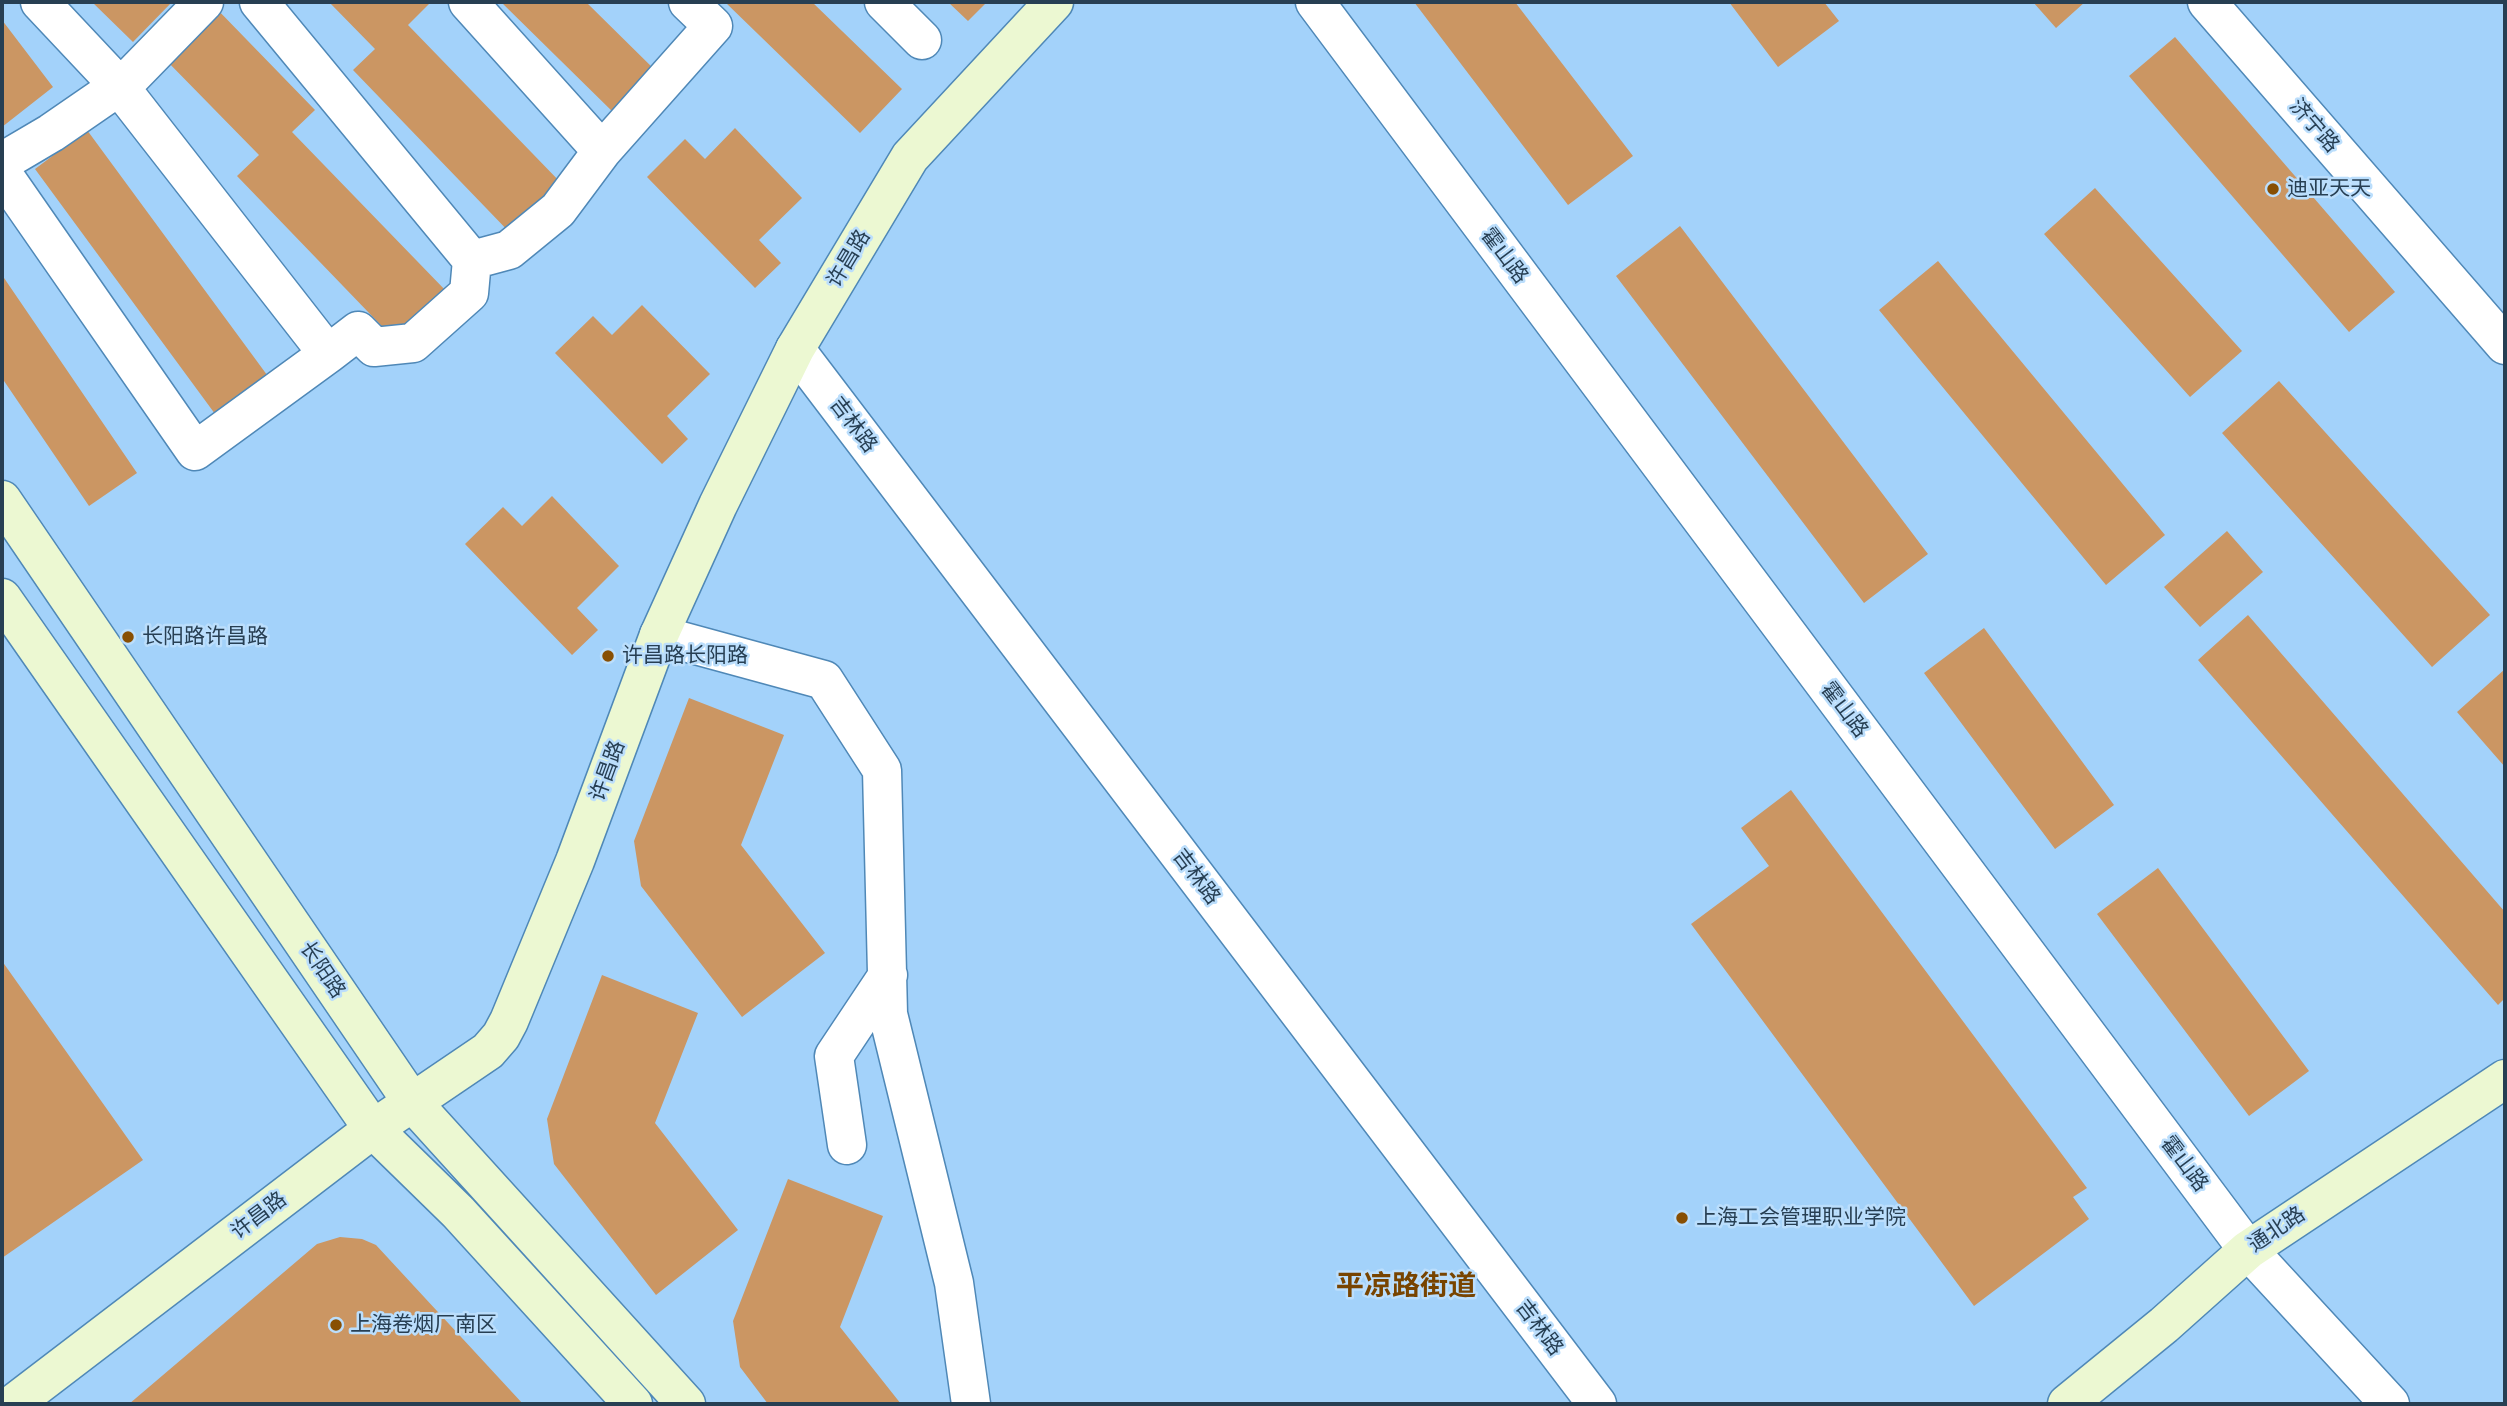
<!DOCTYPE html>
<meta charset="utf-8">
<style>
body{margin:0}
#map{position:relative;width:2507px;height:1406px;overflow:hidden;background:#a3d2fa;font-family:"Open Sans",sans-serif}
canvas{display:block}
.frame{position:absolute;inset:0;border:4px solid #273f53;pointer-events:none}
</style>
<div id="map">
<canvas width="2507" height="1406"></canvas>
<div class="frame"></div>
</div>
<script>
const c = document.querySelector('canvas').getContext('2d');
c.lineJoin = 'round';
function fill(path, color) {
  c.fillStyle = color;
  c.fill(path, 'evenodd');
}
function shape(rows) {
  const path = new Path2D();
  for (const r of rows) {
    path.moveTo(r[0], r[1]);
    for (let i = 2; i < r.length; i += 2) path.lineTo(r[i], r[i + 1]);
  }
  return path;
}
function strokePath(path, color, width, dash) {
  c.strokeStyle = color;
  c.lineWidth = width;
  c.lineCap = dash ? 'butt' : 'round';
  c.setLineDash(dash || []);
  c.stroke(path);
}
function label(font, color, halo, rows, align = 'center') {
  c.font = font + ' "Open Sans","Noto Sans SC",sans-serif';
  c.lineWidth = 5;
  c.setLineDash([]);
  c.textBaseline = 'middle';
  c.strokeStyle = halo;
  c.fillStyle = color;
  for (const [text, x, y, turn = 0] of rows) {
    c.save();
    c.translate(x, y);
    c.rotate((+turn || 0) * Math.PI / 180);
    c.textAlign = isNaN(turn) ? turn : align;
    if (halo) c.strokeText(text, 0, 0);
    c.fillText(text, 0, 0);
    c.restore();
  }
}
const building = shape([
 [92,2,172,2,133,42],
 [329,2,429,2,430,3,408,25,564,186,513,236,353,70,375,49],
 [501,2,586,2,658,73,617,116],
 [725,2,812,2,902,89,860,133],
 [948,2,987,2,968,21],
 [1414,2,1515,2,1633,156,1568,205],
 [1729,2,1824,2,1839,21,1778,67],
 [2033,2,2085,2,2056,28],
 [213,5,315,110,292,132,448,293,397,342,237,176,259,155,162,56],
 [2,20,53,87,2,127],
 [2175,37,2395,292,2349,332,2129,76],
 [735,128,802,198,759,240,781,263,755,288,647,177,685,139,705,159],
 [87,130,270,379,218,418,35,169],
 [2095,188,2242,351,2190,397,2044,234],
 [1680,226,1928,554,1864,603,1616,276],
 [1938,261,2165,535,2106,585,1879,310],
 [2,275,137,473,89,506,2,378],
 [642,305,710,374,667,416,688,439,662,464,555,353,593,316,612,335],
 [2279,381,2490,615,2432,667,2222,433],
 [552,496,619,566,577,608,598,630,572,655,465,544,503,507,522,526],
 [2227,531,2263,572,2200,627,2164,587],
 [2248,615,2505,912,2505,998,2498,1005,2198,660],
 [1984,628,2114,805,2055,849,1924,673],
 [2505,669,2505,767,2457,712],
 [689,698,784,735,741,845,825,953,742,1017,641,886,634,841],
 [1791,790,2087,1188,2073,1197,2089,1219,1974,1306,1691,924,1769,866,1741,828],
 [2158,868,2309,1071,2249,1116,2097,914],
 [2,961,143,1160,2,1258],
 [602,975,698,1013,655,1123,738,1230,656,1295,554,1164,547,1119],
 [788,1179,883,1216,840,1327,901,1404,768,1404,740,1367,733,1321],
 [340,1237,362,1239,376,1245,523,1404,129,1404,317,1244]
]);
const street = shape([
 [259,2,472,260,469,293,413,343,374,347,358,331,328,354],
 [468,2,602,151],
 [884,2,922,40],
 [1315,2,2248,1250,2390,1404],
 [2207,2,2505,345],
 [2,162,51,133,128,80,204,2],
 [2,173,195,451,328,354,119,86,40,2],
 [472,260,509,250,558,210,602,151,713,26,688,2],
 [795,349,1597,1404],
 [659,635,824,680,882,770,888,1014,954,1283,971,1404],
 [847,1145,834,1056,888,975]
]);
const secondary = shape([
 [2,500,412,1102,686,1404],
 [2,598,373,1129,458,1212,633,1404],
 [13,1404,373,1129,488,1051,501,1036,509,1021,575,861,659,635,718,505,795,349,910,157,1054,2],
 [2067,1404,2164,1325,2248,1250,2505,1079]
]);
const markers = [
 [2273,189,7,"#884f03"],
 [128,637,7,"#884f03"],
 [608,656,7,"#884f03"],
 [1682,1218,7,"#884f03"],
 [336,1325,7,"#884f03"]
];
const streetNames = [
 ["济宁路",2314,126,49],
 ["霍山路",1504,256,53],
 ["许昌路",849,259,-59],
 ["吉林路",853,425,53],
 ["霍山路",1844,710,53],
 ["许昌路",608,771,-70],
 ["吉林路",1196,877,53],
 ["长阳路",322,970,56],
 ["霍山路",2184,1164,53],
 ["许昌路",259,1216,-37],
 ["通北路",2277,1230,-34],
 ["吉林路",1539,1328,53]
];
const poiNames = [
 ["迪亚天天",2287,189],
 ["长阳路许昌路",142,637],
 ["许昌路长阳路",622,656],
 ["上海工会管理职业学院",1696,1218],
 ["上海卷烟厂南区",350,1325]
];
const districtNames = [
 ["平凉路街道",1406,1287]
];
fill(building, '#cb9663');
strokePath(street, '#4f88b7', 41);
strokePath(secondary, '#4f88b7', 41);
strokePath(street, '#fff', 38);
strokePath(secondary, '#ecf8d2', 38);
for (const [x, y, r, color] of markers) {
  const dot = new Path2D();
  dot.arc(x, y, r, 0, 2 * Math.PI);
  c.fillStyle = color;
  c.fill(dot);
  strokePath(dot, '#bbdefc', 2.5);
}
label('21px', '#273f53', '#bbdefc', streetNames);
label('21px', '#273f53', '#bbdefc', poiNames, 'left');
label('bold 28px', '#784400', '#bbdefc', districtNames);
</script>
